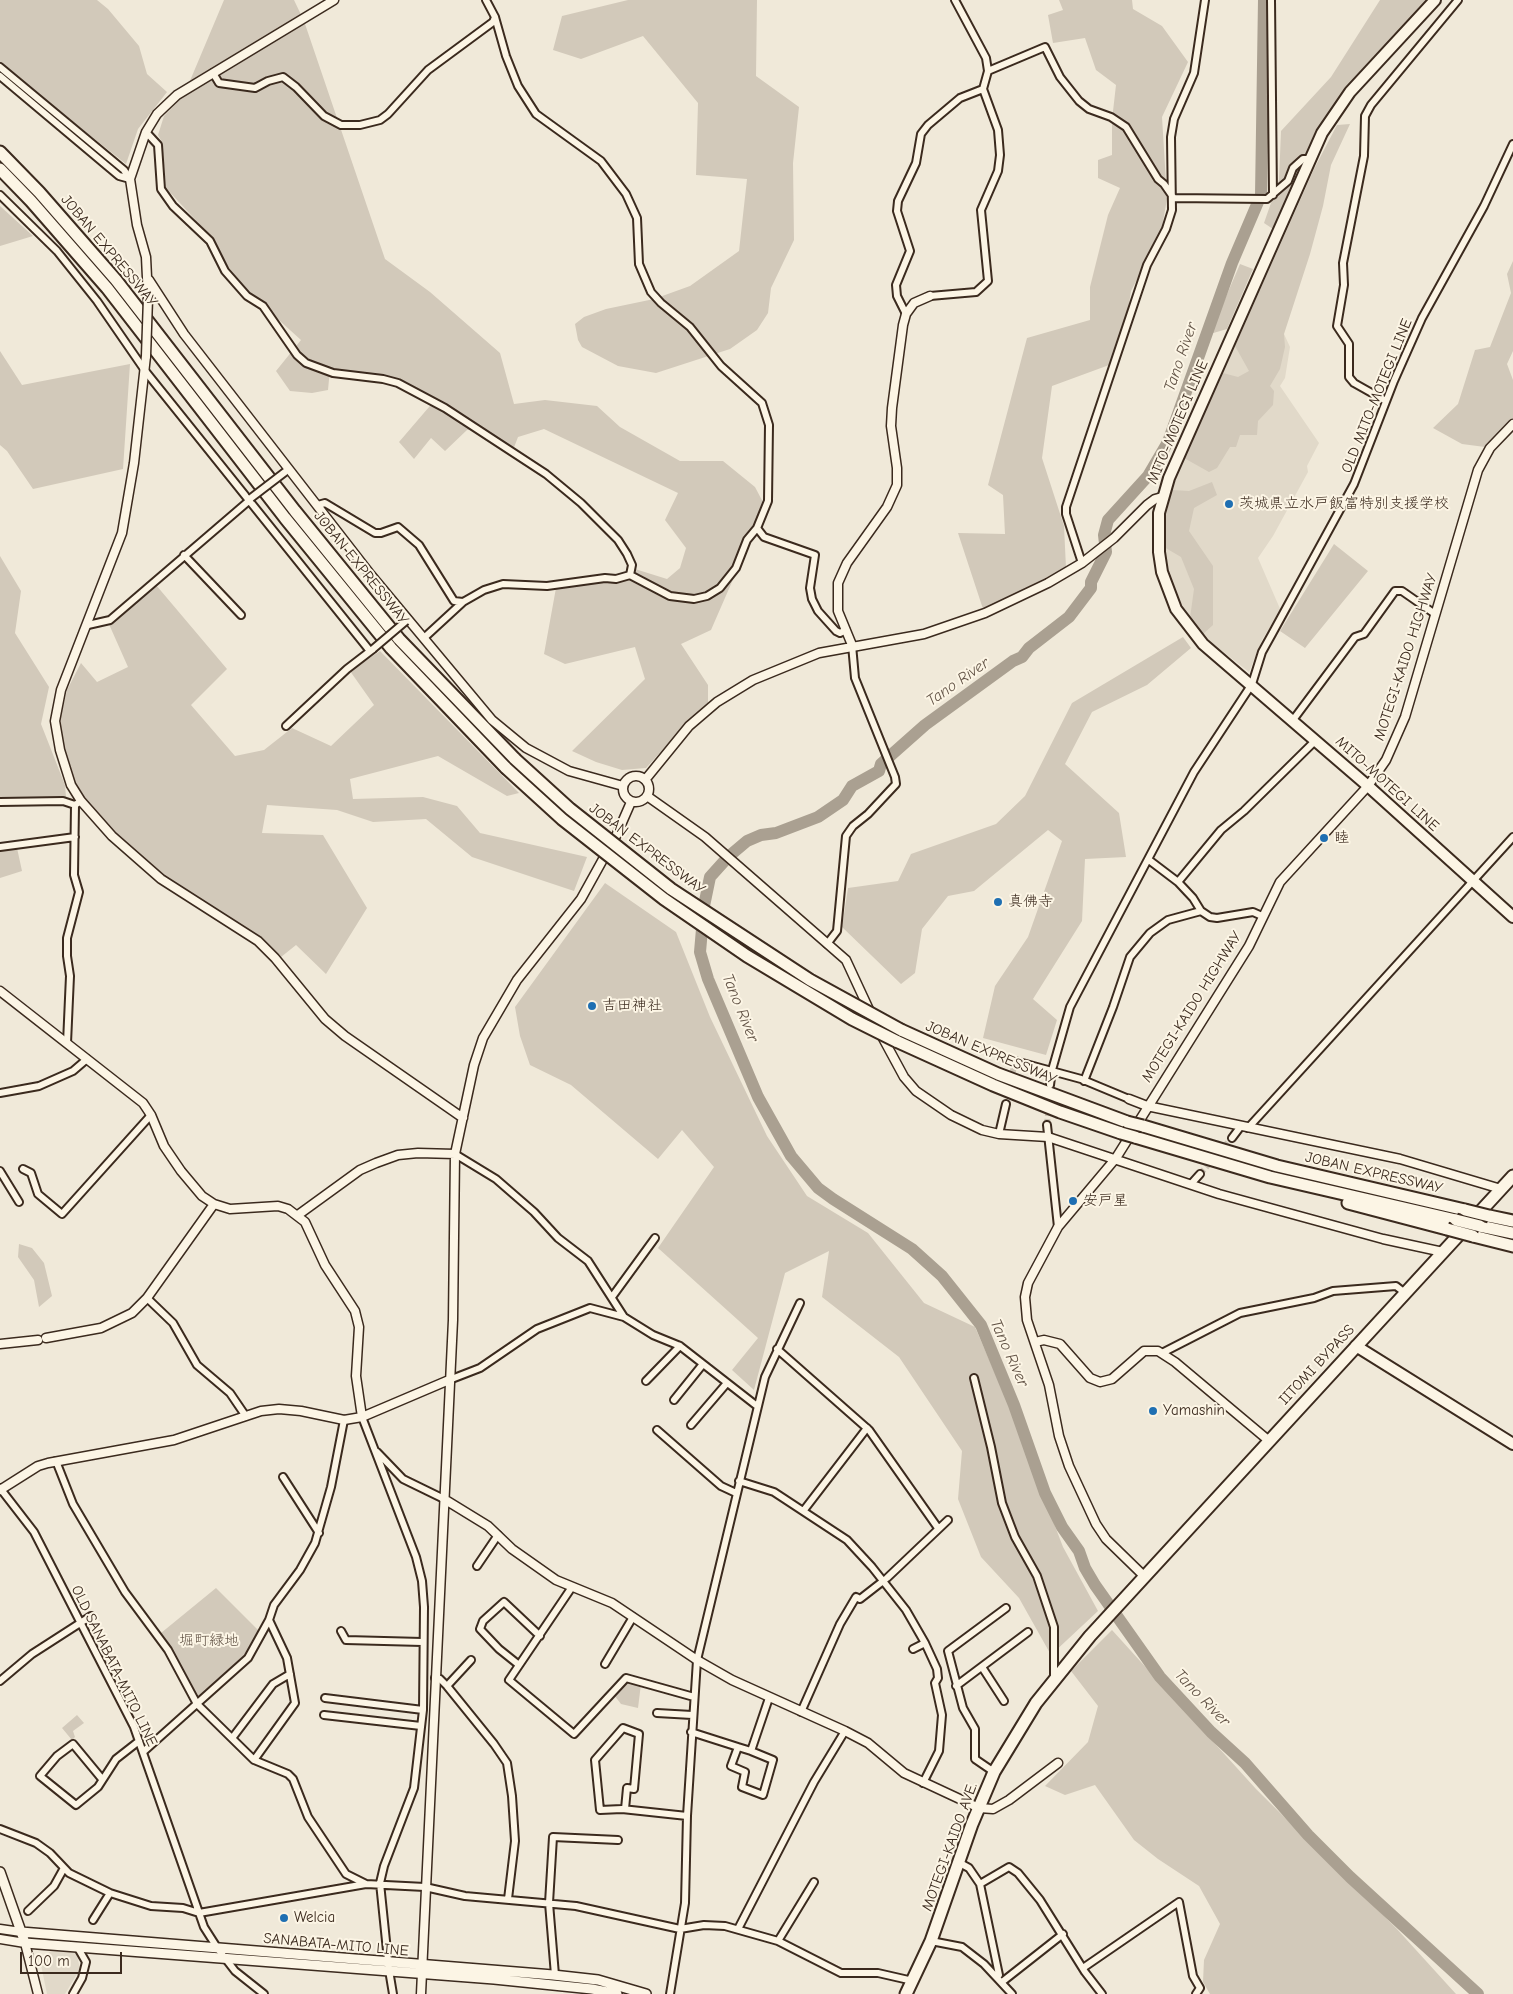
<!DOCTYPE html>
<meta charset="utf-8">
<style>
body{margin:0}
#map{position:relative;width:1513px;height:1994px;overflow:hidden;background:#f0e9d9;font-family:"Comic Neue",sans-serif}
canvas{display:block}
.scale{position:absolute;left:20px;top:1952px;width:102px;height:22px;box-sizing:border-box;border:2px solid #3b2a1e;border-top:0;padding-left:6px;font-size:15px;line-height:18px;white-space:nowrap;color:#3b2a1e;-webkit-text-stroke:4px #fcf5e5;paint-order:stroke}
</style>
<div id="map">
<canvas width="1513" height="1994"></canvas>
<div class="scale">100 m</div>
</div>
<script>
const c = document.querySelector('canvas').getContext('2d');
c.lineJoin = 'round';
function fill(path, color) {
  c.fillStyle = color;
  c.fill(path, 'evenodd');
}
function shape(rows) {
  const path = new Path2D();
  for (const r of rows) {
    if (r.length === 3) {
      path.moveTo(r[0] + r[2], r[1]);
      path.arc(r[0], r[1], r[2], 0, 2 * Math.PI);
      continue;
    }
    path.moveTo(r[0], r[1]);
    for (let i = 2; i < r.length; i += 2) path.lineTo(r[i], r[i + 1]);
  }
  return path;
}
function strokePath(path, color, width, dash) {
  c.strokeStyle = color;
  c.lineWidth = width;
  c.lineCap = dash ? 'butt' : 'round';
  c.setLineDash(dash || []);
  c.stroke(path);
}
function label(font, color, halo, rows, align = 'center') {
  c.font = font + ' "Comic Neue","Klee One",sans-serif';
  c.lineWidth = 4;
  c.setLineDash([]);
  c.textBaseline = 'middle';
  c.strokeStyle = halo;
  c.fillStyle = color;
  for (const [text, x, y, turn = 0] of rows) {
    c.save();
    c.translate(x, y);
    c.rotate((+turn || 0) * Math.PI / 180);
    c.textAlign = isNaN(turn) ? turn : align;
    if (halo) c.strokeText(text, 0, 0);
    c.fillText(text, 0, 0);
    c.restore();
  }
}
const built = shape([
 [1284,334,1290,347,1285,378,1280,386,1319,443,1307,466,1308,472,1273,536,1258,558,1281,611,1263,638,1249,672,1213,644,1190,618,1181,603,1170,575,1164,547,1164,523,1177,474,1235,346,1240,341],
 [52,1950,76,1951,80,1969,65,1994,47,1994,40,1960]
]);
const green = shape([
 [0,0,97,0,108,9,139,46,147,74,167,92,138,129,126,164,0,64],
 [224,0,294,0,304,21,385,259,430,292,500,353,514,404,545,400,597,406,620,427,680,461,723,461,755,487,765,506,711,630,681,644,708,685,708,705,686,724,646,768,622,770,596,762,572,751,645,679,635,647,565,664,544,654,556,588,604,580,617,581,628,579,635,569,667,579,680,568,686,548,665,520,678,493,544,429,518,437,513,450,483,429,467,430,445,451,431,438,414,459,399,442,435,400,399,380,330,369,328,390,312,393,290,391,276,371,301,340,249,293,227,265,213,239,166,188,162,142,158,135,164,116,184,95],
 [628,0,757,0,756,76,799,107,793,163,794,240,771,288,768,313,757,330,730,349,656,373,618,366,582,347,578,340,575,324,584,317,606,309,654,299,690,286,739,251,747,179,696,175,698,103,643,36,581,59,553,50,562,16],
 [1059,0,1132,0,1133,9,1162,26,1188,62,1162,117,1167,199,1161,233,1131,291,1120,361,1052,386,1042,458,1064,526,1066,568,983,609,958,533,1005,534,1003,495,988,485,1027,338,1090,320,1090,287,1108,215,1120,188,1098,178,1098,160,1112,155,1112,120,1116,85,1096,70,1085,38,1053,43,1048,15,1063,10],
 [1380,0,1428,0,1362,69,1316,130,1289,196,1273,229,1264,223,1279,180,1281,131,1331,77],
 [1350,124,1331,165,1323,206,1310,254,1284,334,1285,347,1280,369,1270,386,1274,391,1273,405,1258,421,1257,435,1240,435,1236,447,1230,447,1217,468,1209,472,1184,458,1223,373,1238,377,1249,371,1235,346,1314,169,1337,125],
 [0,206,33,236,0,246],
 [1513,261,1513,351,1507,364,1513,380,1513,418,1485,447,1462,444,1433,428,1458,404,1475,350,1490,347,1511,293,1507,274],
 [1240,264,1253,269,1227,329,1210,334],
 [0,351,22,385,130,364,123,469,33,489,7,451,0,445],
 [1212,482,1217,495,1194,508,1189,531,1213,566,1213,625,1203,634,1190,618,1194,589,1181,557,1164,547,1164,523,1172,490,1189,491],
 [1334,544,1368,571,1305,648,1280,631],
 [0,556,21,591,15,633,49,687,41,724,65,785,66,797,0,798],
 [156,585,227,669,191,705,235,756,264,750,292,728,331,746,374,705,350,671,380,651,519,793,507,796,438,756,350,779,353,799,423,797,457,806,480,833,587,857,574,891,472,857,426,819,373,822,337,810,267,805,262,833,323,835,367,908,326,974,296,945,281,957,259,937,164,876,114,834,84,798,74,782,64,749,60,720,67,690,81,663,97,682,128,667,108,622,135,598],
 [1183,637,1191,648,1147,685,1092,712,1065,764,1119,813,1126,857,1085,859,1082,921,1033,999,1057,1020,1046,1055,983,1038,995,986,1028,937,1062,841,1048,830,974,891,948,896,922,929,915,973,901,984,842,927,848,888,898,881,911,854,996,824,1025,796,1072,703],
 [17,848,22,871,0,878,0,849],
 [605,883,676,932,710,1017,767,1136,807,1196,868,1233,924,1303,975,1327,1008,1403,1063,1547,1098,1611,1051,1655,1019,1598,981,1557,958,1499,962,1451,899,1357,822,1297,829,1251,785,1273,754,1390,732,1370,758,1338,658,1248,714,1167,682,1130,658,1159,571,1085,530,1065,520,1036,515,1007],
 [19,1244,32,1248,44,1263,52,1296,39,1307,34,1280,18,1257],
 [216,1588,259,1631,247,1656,196,1698,161,1633],
 [1112,1630,1256,1789,1396,1928,1456,1994,1210,1994,1203,1982,1204,1960,1220,1924,1199,1886,1158,1859,1134,1840,1095,1785,1065,1795,1045,1786,1088,1742,1098,1706,1071,1671],
 [627,1681,641,1684,638,1708,621,1704,614,1695],
 [77,1715,84,1723,73,1731,75,1737,72,1740,62,1728]
]);
const river = shape([
 [1264,0,1261,195,1232,263,1168,442,1148,476,1108,520,1104,535,1106,552,1091,582,1091,588,1069,617,1029,648,1022,657,1013,661,925,725,881,764,879,771,852,786,843,800,818,817,776,833,761,835,747,841,728,857,710,877,704,906,700,952,708,979,758,1097,791,1156,818,1188,833,1199,912,1249,942,1276,981,1325,1014,1405,1045,1493,1062,1527,1079,1551,1085,1568,1095,1585,1160,1677,1211,1732,1245,1763,1308,1835,1350,1877,1478,1994]
]);
const minorTunnel = shape([
 [1011,1081,1015,1061],
 [1047,1125,1050,1091],
 [1200,1174,1232,1138]
]);
const minor = shape([
 [1271,0,1273,195],
 [0,67,124,170,130,179],
 [988,71,1045,47,1060,77,1079,101,1089,109,1111,117,1126,127,1158,179,1164,184,1173,197],
 [213,73,219,83,255,88,268,81,283,77,296,87,324,116,341,125,360,125,380,120,388,114,428,70,493,22,495,17],
 [0,76,119,176,130,179],
 [146,132,158,145,161,189,173,206,210,241,225,271,247,296,263,306,297,355,306,363,333,373,383,379,398,383,445,408,546,474,581,503,618,540,627,554,632,565,630,575],
 [0,195,57,251,97,301,146,372,370,651],
 [1173,198,1267,199,1288,181,1293,168,1303,159,1309,159],
 [930,296,976,292,988,281,981,210,998,171,1000,155,998,130,983,89,988,71,986,58,955,0],
 [906,314,897,296,896,285,910,251,897,211,898,201,916,163,921,134,928,125,960,98,983,89],
 [1386,401,1354,383,1349,377,1349,344,1337,326,1344,285,1343,263,1364,156,1365,116,1371,105,1458,0],
 [318,505,325,503,375,533,381,533,398,527,419,545,454,601,463,602],
 [757,528,764,537,815,555,810,588,812,599,818,611,836,631,840,633,846,630],
 [184,555,241,615],
 [1082,563,1066,514,1066,507,1147,265,1166,229,1172,210,1171,137,1174,119,1194,73,1205,0],
 [88,625,110,620,251,499],
 [425,637,463,602,484,590,503,584,547,586,605,578,616,579,630,575,670,596,694,599,707,596,720,588,736,568,747,540,757,528,768,501,769,425,762,403,721,366,690,327,661,303,651,292,639,264,637,218,626,194,601,161,536,114,518,86,506,56,495,17,486,0],
 [1293,720,1355,637,1364,634,1395,591,1402,591,1435,614],
 [286,726,347,669,373,649],
 [0,802,63,801,75,805],
 [0,847,75,837],
 [1149,860,1178,882,1193,898,1201,911,1210,917,1217,918,1253,912,1262,916],
 [1178,882,1221,830,1244,811,1316,740],
 [827,944,837,931,846,836,853,826,868,814,896,784,895,777,855,678,852,645],
 [67,1043,70,976,67,956,67,938,79,892,74,875,75,805,81,801],
 [1015,1061,1081,1079,1129,1099],
 [1084,1081,1113,1007,1130,957,1150,933,1168,920,1201,911],
 [1050,1085,1052,1070,1070,1007,1194,772,1252,684,1262,652,1272,634,1354,484,1394,381,1422,318,1484,206,1513,144],
 [0,1093,39,1086,73,1071,87,1059],
 [1047,1125,1058,1227],
 [1248,1128,1513,837],
 [999,1134,1006,1104],
 [1232,1138,1241,1126],
 [455,1154,496,1179,534,1212,558,1238,588,1261,624,1317],
 [23,1169,31,1173,38,1194,62,1214,151,1115],
 [0,1171,19,1202],
 [1191,1184,1200,1174],
 [612,1297,655,1238],
 [147,1298,173,1323,197,1365,230,1393,245,1415],
 [777,1349,869,1430,938,1528],
 [1162,1353,1240,1313,1314,1298,1333,1291,1396,1286,1405,1293],
 [974,1378,991,1447,1002,1503,1015,1537,1037,1576,1054,1627,1054,1678],
 [449,1380,480,1368,537,1329,590,1308,624,1317,653,1335,680,1346,757,1406],
 [646,1381,680,1346],
 [674,1400,703,1364],
 [362,1417,416,1557,422,1581,424,1607,423,1710,414,1788,384,1866,380,1883,389,1970,393,1994],
 [691,1425,727,1383],
 [657,1430,721,1486,736,1493],
 [377,1452,403,1479,444,1499],
 [56,1461,73,1504,125,1592,168,1650,197,1704,254,1760,288,1774,293,1779,308,1817,346,1874,366,1884,425,1887,465,1896,576,1906,680,1929,704,1925,725,1926,778,1941,841,1973,878,1973,913,1981],
 [283,1477,319,1533],
 [739,1481,774,1492,847,1540,872,1567,906,1610,925,1643,937,1669,938,1678,935,1683,942,1715,939,1751,923,1783],
 [0,1488,34,1532,134,1727,204,1927,218,1949,235,1971,264,1994],
 [804,1510,867,1428],
 [477,1566,498,1535],
 [572,1587,509,1680,574,1734,626,1678,694,1697],
 [341,1631,346,1640,422,1642],
 [913,1649,925,1643],
 [605,1664,633,1617],
 [519,1665,499,1649,480,1629,483,1621,504,1602,540,1636],
 [982,1667,1004,1701],
 [435,1678,440,1679,447,1686,494,1744,507,1763,512,1796,515,1841,508,1899],
 [0,1681,32,1654,91,1616],
 [447,1686,471,1660],
 [956,1686,1028,1632],
 [325,1698,423,1710],
 [801,1712,840,1624,856,1597,860,1599,887,1578,948,1520],
 [657,1713,692,1715],
 [324,1715,421,1726],
 [691,1732,738,1747],
 [233,1737,273,1684,290,1674],
 [751,1751,738,1747,731,1766,745,1772,742,1787,763,1795,773,1760,751,1751,769,1698],
 [143,1752,248,1658,269,1620,274,1605,300,1570,315,1543,331,1487,344,1420],
 [254,1760,295,1703,287,1658,269,1620],
 [994,1772,975,1759,975,1729,963,1708,948,1651,1006,1608],
 [102,1779,73,1744,57,1756,40,1776,76,1805,98,1787,116,1759,139,1741],
 [625,1809,627,1788,634,1789,639,1734,623,1728,595,1760,600,1810,622,1809,687,1816],
 [0,1829,36,1843,50,1853,69,1873,110,1893,151,1906,183,1908,199,1913,366,1884],
 [958,1862,969,1868,980,1884,999,1975,997,1977],
 [980,1884,1009,1867,1018,1873,1040,1900,1085,1972,1102,1994],
 [28,1911,54,1886,64,1868],
 [93,1920,110,1893],
 [738,1929,814,1782,845,1731],
 [778,1941,814,1882],
 [931,1941,962,1947,984,1964,1012,1994],
 [1083,1968,1179,1902,1193,1976,1200,1988,1196,1994],
 [555,1975,549,1903,553,1837,618,1840],
 [1002,1982,1063,1934],
 [73,1994,82,1978,86,1962,78,1948],
 [670,1994,685,1903,687,1816,697,1660,765,1377,800,1303]
]);
const tertiary = shape([
 [149,280,184,334,371,575,492,720,526,748,569,771,623,786],
 [148,298,146,257,137,225,130,179,146,132,157,114,177,95,334,0],
 [146,356,134,463,122,533,61,690,55,721,60,750,71,785,81,801,112,836,161,879,258,941,275,958,325,1019,345,1036,463,1118],
 [852,645,838,611,838,583,847,563,887,507,897,485,897,468,891,426,892,408,903,325,906,314,914,303,930,296],
 [636,789,13],
 [645,780,689,726,717,702,753,680,819,653,924,634,985,613,1048,583,1082,563,1114,538,1147,505,1155,499,1162,497],
 [647,796,705,837,846,960,878,1029,904,1077,916,1091,951,1115,982,1130,999,1134,1048,1137,1219,1194,1383,1239,1443,1252],
 [0,991,143,1103,151,1115,164,1146,181,1171,202,1196,214,1204,230,1209,278,1206,288,1209,305,1222,325,1265,355,1311,359,1327,356,1376,362,1417],
 [1129,1099,1147,1106,1400,1159,1501,1189],
 [298,1215,360,1170,376,1163,398,1155,418,1153,455,1154],
 [46,1338,101,1328,132,1313,147,1298,214,1204],
 [1035,1342,1044,1340,1060,1344,1090,1378,1100,1382,1112,1379,1144,1351,1158,1351,1175,1362,1268,1440],
 [0,1344,38,1340],
 [0,1490,38,1466,48,1463,174,1440,261,1411,279,1409,301,1411,344,1420,362,1417,449,1380],
 [444,1499,488,1526,512,1549,556,1580,612,1603,697,1660,732,1680,845,1731,868,1743,904,1773,979,1808,993,1809,1009,1800,1058,1763],
 [1145,1577,1106,1539,1096,1524,1069,1466,1059,1436,1049,1385,1027,1320,1025,1297,1028,1283,1058,1227,1116,1158,1249,946,1280,882,1368,786,1386,760,1405,717,1478,470,1490,448,1513,424],
 [0,1929,21,1932],
 [0,1939,25,1943,38,1994],
 [421,1994,453,1320,455,1154,474,1065,483,1038,517,980,581,899,617,834,631,802]
]);
const secondary = shape([
 [0,1872,25,1943,494,1979,592,1989,617,1994],
 [21,1932,553,1975,598,1980,646,1994]
]);
const primary = shape([
 [1435,0,1350,92,1322,133,1169,478,1159,513,1159,552,1162,572,1176,609,1203,644,1368,786,1513,917],
 [1356,1346,1513,1444]
]);
const trunk = shape([
 [906,1994,931,1941,972,1824,994,1772,1036,1703,1090,1636,1513,1176]
]);
const motorway = shape([
 [0,152,39,192,116,280,295,511,399,639,515,759],
 [0,169,31,201,107,288,285,518,391,648,506,768],
 [901,1030,998,1074,1127,1122],
 [896,1041,993,1085,1060,1112,1121,1133],
 [1143,1126,1277,1166,1465,1210],
 [1135,1137,1270,1177,1456,1220],
 [1348,1203,1447,1229],
 [1489,1216,1513,1221],
 [1480,1226,1513,1233],
 [1473,1236,1513,1246]
]);
const minorBridge = shape([
 [251,498,285,472],
 [373,649,406,621]
]);
const tertiaryBridge = shape([
 [146,356,148,298]
]);
const motorwayBridge = shape([
 [515,759,570,809,671,889,810,980,901,1030],
 [506,768,562,819,664,899,747,956,852,1019,896,1041],
 [1127,1122,1143,1126],
 [1121,1133,1135,1137],
 [1465,1210,1489,1216],
 [1456,1220,1480,1226],
 [1447,1229,1473,1236]
]);
const markers = [
 [1229,504,5,"#1f6fb2"],
 [1324,838,5,"#1f6fb2"],
 [998,902,5,"#1f6fb2"],
 [592,1006,5,"#1f6fb2"],
 [1073,1201,5,"#1f6fb2"],
 [1153,1411,5,"#1f6fb2"],
 [284,1918,5,"#1f6fb2"]
];
const streetNames = [
 ["JOBAN EXPRESSWAY",109,251,50],
 ["OLD MITO-MOTEGI LINE",1377,396,-68],
 ["MITO-MOTEGI LINE",1178,422,-67],
 ["JOBAN EXPRESSWAY",361,568,51],
 ["MOTEGI-KAIDO HIGHWAY",1406,657,-72],
 ["MITO-MOTEGI LINE",1387,784,42],
 ["JOBAN EXPRESSWAY",647,849,37],
 ["MOTEGI-KAIDO HIGHWAY",1192,1007,-58],
 ["JOBAN EXPRESSWAY",991,1053,23],
 ["JOBAN EXPRESSWAY",1374,1173,13],
 ["IITOMI BYPASS",1317,1365,-47],
 ["OLD SANABATA-MITO LINE",114,1666,64],
 ["MOTEGI-KAIDO AVE.",950,1847,-70],
 ["SANABATA-MITO LINE",336,1945,5]
];
const poiNames = [
 ["茨城県立水戸飯富特別支援学校",1239,504],
 ["睦",1334,838],
 ["真佛寺",1008,902],
 ["吉田神社",602,1006],
 ["安戸星",1083,1201],
 ["Yamashin",1163,1411],
 ["Welcia",294,1918]
];
const parkNames = [
 ["堀町緑地",209,1641]
];
const waterNames = [
 ["Tano River",1181,357,-71],
 ["Tano River",958,682,-35],
 ["Tano River",740,1008,68],
 ["Tano River",1009,1353,66],
 ["Tano River",1202,1698,46]
];
fill(built, '#e1d9c9');
fill(green, '#d2c9ba');
strokePath(river, '#aaa091', 12);
strokePath(minorTunnel, '#ccc3b4', 6, [6, 3]);
strokePath(minor, '#3b2a1e', 10);
strokePath(tertiary, '#3b2a1e', 11);
strokePath(secondary, '#3b2a1e', 12);
strokePath(primary, '#3b2a1e', 14);
strokePath(trunk, '#3b2a1e', 15);
strokePath(motorway, '#3b2a1e', 15);
strokePath(minor, '#fcf5e5', 6);
strokePath(tertiary, '#fcf5e5', 8);
strokePath(secondary, '#fcf5e5', 9);
strokePath(primary, '#fcf5e5', 10);
strokePath(trunk, '#fcf5e5', 11);
strokePath(motorway, '#fcf5e5', 11);
strokePath(minorBridge, '#3b2a1e', 10, []);
strokePath(tertiaryBridge, '#3b2a1e', 11, []);
strokePath(motorwayBridge, '#3b2a1e', 15, []);
strokePath(minorBridge, '#fcf5e5', 6);
strokePath(tertiaryBridge, '#fcf5e5', 8);
strokePath(motorwayBridge, '#fcf5e5', 11);
for (const [x, y, r, color] of markers) {
  const dot = new Path2D();
  dot.arc(x, y, r, 0, 2 * Math.PI);
  c.fillStyle = color;
  c.fill(dot);
  strokePath(dot, '#fcf5e5', 2);
}
label('15px', '#3b2a1e', '#fcf5e5', streetNames);
label('15px', '#3b2a1e', '#fcf5e5', poiNames, 'left');
label('15px', '#615245', '#fcf5e5', parkNames);
label('italic 16px', '#625346', '#fcf5e5', waterNames);
</script>
